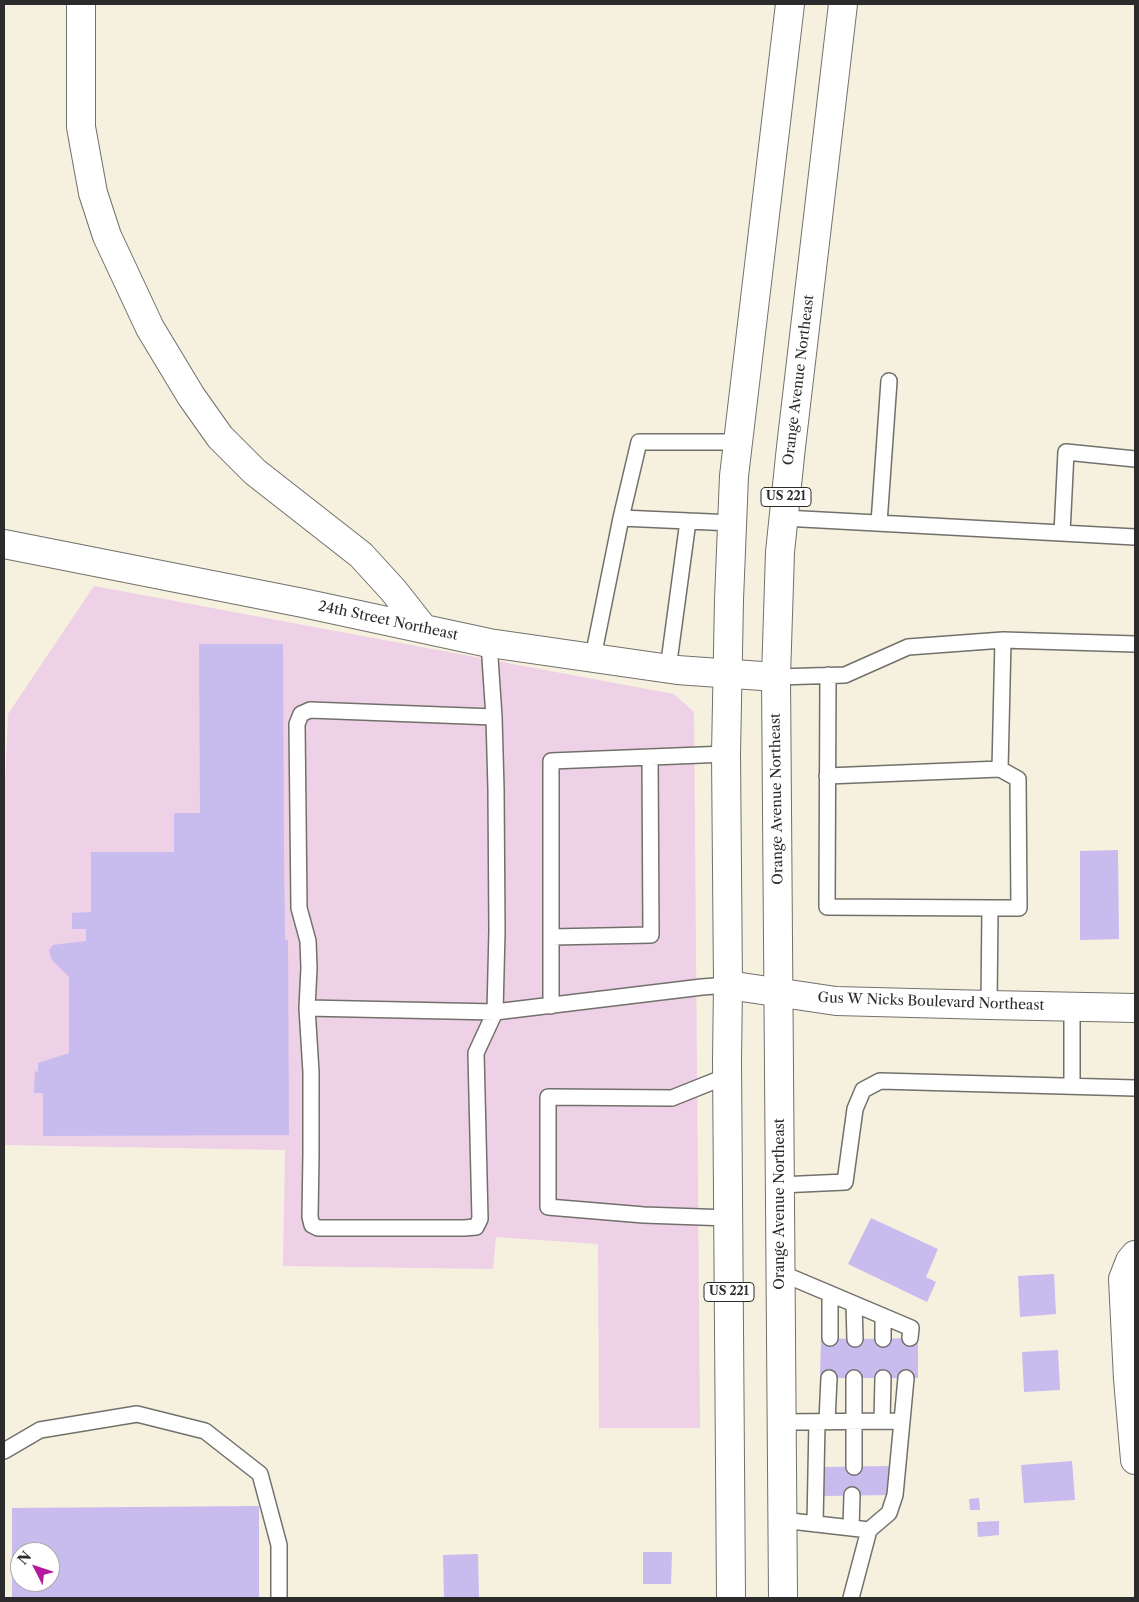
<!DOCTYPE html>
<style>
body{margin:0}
#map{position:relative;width:1139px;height:1602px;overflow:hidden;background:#f6f0df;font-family:"Libre Caslon Text",serif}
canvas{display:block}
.frame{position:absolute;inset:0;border:5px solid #2b2b2b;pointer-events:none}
.north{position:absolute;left:10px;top:1542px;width:50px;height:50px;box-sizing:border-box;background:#fff;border:1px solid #aaa;border-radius:50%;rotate:311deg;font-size:14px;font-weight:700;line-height:20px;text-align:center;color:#2b2b2b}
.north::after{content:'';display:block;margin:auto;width:18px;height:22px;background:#b5179e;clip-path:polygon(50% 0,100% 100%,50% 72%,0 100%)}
</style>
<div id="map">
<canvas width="1139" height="1602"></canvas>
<div class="frame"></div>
<div class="north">N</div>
</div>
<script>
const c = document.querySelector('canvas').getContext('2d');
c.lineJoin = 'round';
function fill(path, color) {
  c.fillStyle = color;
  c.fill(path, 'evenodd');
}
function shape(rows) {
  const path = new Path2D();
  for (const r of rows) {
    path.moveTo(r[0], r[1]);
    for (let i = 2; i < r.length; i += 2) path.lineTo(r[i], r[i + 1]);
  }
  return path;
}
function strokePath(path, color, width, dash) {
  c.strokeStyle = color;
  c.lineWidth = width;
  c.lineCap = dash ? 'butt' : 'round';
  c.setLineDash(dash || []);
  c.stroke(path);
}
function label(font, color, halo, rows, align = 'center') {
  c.font = font + ' "Libre Caslon Text",serif';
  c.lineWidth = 4;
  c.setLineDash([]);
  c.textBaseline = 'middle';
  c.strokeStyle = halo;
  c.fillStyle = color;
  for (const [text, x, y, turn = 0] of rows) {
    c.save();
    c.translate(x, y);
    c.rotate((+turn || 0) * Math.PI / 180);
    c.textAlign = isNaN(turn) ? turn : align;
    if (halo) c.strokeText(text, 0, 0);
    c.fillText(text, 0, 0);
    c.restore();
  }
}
const built = shape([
 [94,586,674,694,694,712,700,1428,599,1428,598,1244,496,1237,493,1269,283,1266,285,1150,4,1145,4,810,8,714]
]);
const building = shape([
 [199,644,283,644,284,851,285,940,288,940,289,1135,43,1136,43,1093,34,1093,35,1071,38,1072,38,1063,69,1053,69,977,52,960,49,950,53,945,86,941,86,929,72,929,72,913,91,912,91,852,174,852,174,813,200,813],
 [1118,850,1119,939,1080,940,1080,851],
 [871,1218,938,1249,926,1277,936,1282,927,1302,848,1264],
 [1054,1274,1056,1314,1020,1317,1018,1276],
 [821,1338,855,1339,918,1338,918,1378,820,1378],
 [1058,1350,1060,1390,1024,1392,1022,1352],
 [1072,1461,1075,1500,1024,1503,1021,1465],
 [891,1466,891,1495,824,1496,824,1467],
 [979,1498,980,1510,970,1510,969,1499],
 [259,1506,259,1598,12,1598,12,1508],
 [20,1552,50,1552,50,1582,20,1582],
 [999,1521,999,1535,978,1537,977,1522],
 [643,1552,672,1552,671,1584,643,1584],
 [478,1554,479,1598,444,1598,443,1555]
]);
const service = shape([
 [621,518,733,523],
 [784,518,1135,537],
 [879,523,889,381],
 [1062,533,1066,452,1135,459],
 [489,643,494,717,496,789,497,931,495,1012,476,1053,480,1219,476,1227,464,1228,318,1228,312,1225,310,1217,311,1154,311,1072,307,1008,309,968,308,941,299,908,297,724,301,714,310,710,494,717],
 [593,657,621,518,639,442,738,442],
 [668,669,688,521],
 [828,675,827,907,990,908,989,1005],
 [776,677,845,675,908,647,1003,640,1135,644],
 [1000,769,1003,640],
 [827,776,1000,769,1018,779,1019,908,990,908],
 [551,937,651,935,650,757],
 [551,1006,551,761,726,754],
 [307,1008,495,1012,702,987,728,985],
 [727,1076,672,1098,548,1097,548,1207,644,1215,728,1218],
 [1072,1086,1072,1007],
 [780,1185,845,1182,855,1109,863,1090,880,1081,1135,1088],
 [781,1273,911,1328,910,1338],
 [830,1294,830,1338],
 [854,1305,855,1339],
 [883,1317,883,1339],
 [827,1421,829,1378],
 [882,1421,883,1378],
 [782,1422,902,1421,906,1378],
 [4,1451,40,1430,137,1414,205,1431,260,1474,279,1545,279,1598],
 [854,1467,854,1378],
 [782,1520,869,1530,851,1598],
 [815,1524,817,1422],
 [851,1528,852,1495],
 [869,1530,889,1513,895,1495,902,1421]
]);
const minor = shape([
 [81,4,81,127,93,193,107,236,150,328,191,396,220,437,255,472,361,555,393,590,423,628],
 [4,544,303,603,489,643,677,670,776,677],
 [1135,1255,1130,1261,1123,1279,1128,1379,1135,1460]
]);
const primary = shape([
 [728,985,836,1001,989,1005,1135,1008]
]);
const trunk = shape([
 [731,1598,727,1060,728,985,726,754,729,600,734,476,790,4],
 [783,1598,776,677,780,552,791,447,843,4]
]);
const shields = [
 [786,497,50],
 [729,1292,50]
];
const shieldNames = [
 ["US 221",786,497],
 ["US 221",729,1292]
];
const streetNames = [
 ["Orange Avenue Northeast",799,380,-83],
 ["24th Street Northeast",388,621,12],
 ["Orange Avenue Northeast",777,799,-91],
 ["Gus W Nicks Boulevard Northeast",931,1002,2],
 ["Orange Avenue Northeast",780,1204,-90]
];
fill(built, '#eed0e7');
fill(building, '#c8bbee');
strokePath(service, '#72706a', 18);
strokePath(minor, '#72706a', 30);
strokePath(primary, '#72706a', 30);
strokePath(trunk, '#72706a', 30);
strokePath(service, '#fff', 15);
strokePath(minor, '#fff', 28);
strokePath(primary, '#fff', 28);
strokePath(trunk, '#fff', 28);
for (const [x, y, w] of shields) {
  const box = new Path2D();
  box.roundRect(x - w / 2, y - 9.5, w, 19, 4);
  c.fillStyle = '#fff';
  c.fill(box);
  strokePath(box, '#2b2b2b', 1);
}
label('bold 12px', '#2b2b2b', null, shieldNames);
label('14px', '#2b2b2b', '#fff', streetNames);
</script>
